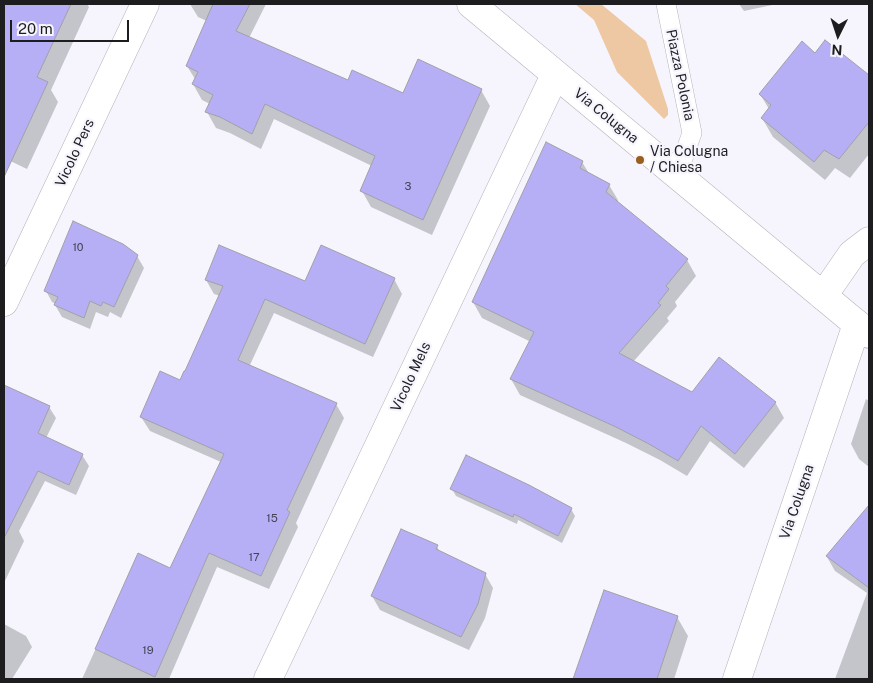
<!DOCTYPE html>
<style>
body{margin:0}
#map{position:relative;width:873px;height:683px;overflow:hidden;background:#f6f5fe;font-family:"Public Sans",sans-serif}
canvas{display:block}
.frame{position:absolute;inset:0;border:5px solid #1d1d20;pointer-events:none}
.north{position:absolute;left:813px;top:10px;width:50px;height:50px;-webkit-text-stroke:4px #f6f5fe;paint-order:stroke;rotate:184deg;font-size:14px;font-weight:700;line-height:20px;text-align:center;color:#1d1d20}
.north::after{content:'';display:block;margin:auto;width:18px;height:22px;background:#1d1d20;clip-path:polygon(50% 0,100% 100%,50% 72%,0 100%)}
.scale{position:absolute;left:10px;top:20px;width:119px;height:22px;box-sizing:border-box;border:2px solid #1d1d20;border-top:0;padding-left:6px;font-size:15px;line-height:18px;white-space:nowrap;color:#1d1d20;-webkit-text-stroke:4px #f6f5fe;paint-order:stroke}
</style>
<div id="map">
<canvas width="873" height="683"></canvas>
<div class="frame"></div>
<div class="north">N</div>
<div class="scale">20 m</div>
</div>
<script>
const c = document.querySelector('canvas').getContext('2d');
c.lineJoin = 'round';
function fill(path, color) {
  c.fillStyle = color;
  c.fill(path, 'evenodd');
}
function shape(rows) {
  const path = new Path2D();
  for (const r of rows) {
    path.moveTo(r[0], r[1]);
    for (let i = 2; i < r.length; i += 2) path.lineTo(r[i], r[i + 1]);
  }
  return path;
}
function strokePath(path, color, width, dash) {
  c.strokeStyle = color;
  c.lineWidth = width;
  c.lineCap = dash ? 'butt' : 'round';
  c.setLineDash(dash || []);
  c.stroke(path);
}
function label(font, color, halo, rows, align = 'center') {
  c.font = font + ' "Public Sans",sans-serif';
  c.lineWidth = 4.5;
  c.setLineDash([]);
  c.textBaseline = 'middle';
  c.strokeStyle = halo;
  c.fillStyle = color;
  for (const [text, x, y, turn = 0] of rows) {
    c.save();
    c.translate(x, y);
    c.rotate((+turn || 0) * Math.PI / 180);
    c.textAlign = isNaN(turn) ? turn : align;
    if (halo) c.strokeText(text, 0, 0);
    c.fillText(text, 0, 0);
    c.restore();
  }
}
const green = shape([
 [575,4,601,4,646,41,668,109,668,115,664,119,617,72,594,20]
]);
const shadow = shape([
 [4,4,87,4,89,7,51,90,58,102,27,169,4,158],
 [190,4,266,4,249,38,348,81,404,95,481,90,490,106,432,235,371,207,362,191,372,166,274,119,261,149,230,133,216,128,207,112,210,104,202,100,193,84,195,79,187,66,207,21,198,17],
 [739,4,777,4,744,11],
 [825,42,869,77,869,154,850,178,835,168,825,180,773,137,762,118,769,109,760,94,815,54],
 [582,162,590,175,609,185,618,200,617,203,687,260,696,276,675,302,677,306,667,318,669,321,633,362,692,393,775,402,784,418,744,468,710,441,687,476,660,460,626,443,520,395,511,379,531,342,482,318,473,302],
 [137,256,144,268,121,318,110,312,108,317,96,312,90,329,62,317,55,305,56,304,52,302,46,291],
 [394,279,402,294,373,357,274,313,249,367,336,404,344,418,296,523,298,527,269,589,217,567,169,679,82,679,138,555,171,569,221,462,150,431,141,417,180,381,220,296,214,294,206,280,305,283],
 [5,387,49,407,56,418,46,438,82,455,89,466,76,495,45,481,19,531,24,541,4,583],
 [866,399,869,401,869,467,859,459,851,444],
 [452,489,571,509,575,516,562,543,518,520,517,524,456,496],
 [869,507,869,679,835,679,867,593,835,571,827,557],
 [437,546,440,553,485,574,493,588,485,618,469,650,380,610,372,596],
 [604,592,677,617,688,636,674,679,575,679],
 [4,624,26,636,32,647,12,679,4,679]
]);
const building = shape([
 [4,4,71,4,37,77,48,82,4,177,4,4],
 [213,4,250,4,236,31,348,80,352,70,403,93,418,59,482,89,423,220,360,191,375,156,265,104,252,134,220,117,205,112,213,95,192,84,198,72,186,66,213,4],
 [825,40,869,75,869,122,839,159,824,150,814,162,761,118,771,105,759,94,802,41,815,53,825,40],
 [546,142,583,161,580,168,610,184,606,192,688,259,666,286,669,289,658,303,661,305,619,353,692,392,719,357,776,402,735,454,701,426,678,461,649,444,616,427,510,379,534,332,472,302,546,142],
 [73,221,123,244,138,255,114,307,103,302,101,306,90,301,84,318,54,305,58,297,44,291,73,221],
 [219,245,305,281,321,245,395,278,365,344,265,299,238,360,337,403,287,510,290,512,261,576,209,553,155,677,95,649,138,553,170,568,224,454,140,417,160,371,180,380,184,371,185,371,223,286,205,280,219,245],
 [4,385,50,406,38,433,83,454,69,485,38,471,4,538,4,385],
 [466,455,529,485,572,508,558,536,514,514,513,517,450,489,466,455],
 [869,505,869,588,826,556,869,505],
 [401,529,438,545,436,549,486,573,478,604,461,637,371,596,401,529],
 [604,590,678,616,657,679,573,679,604,590]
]);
const service = shape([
 [666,4,692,133,677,175]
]);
const minor = shape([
 [823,296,852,254,869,241],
 [4,302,145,4],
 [268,679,555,75],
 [737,679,857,324]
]);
const tertiary = shape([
 [471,4,869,334]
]);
const markers = [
 [640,160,5,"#98601c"]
];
const numberNames = [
 ["3",408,187],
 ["10",78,248],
 ["15",272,519],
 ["17",254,558],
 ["19",148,651]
];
const streetNames = [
 ["Piazza Polonia",680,75,78],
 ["Via Colugna",606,116,39],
 ["Vicolo Pers",75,153,-65],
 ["Vicolo Mels",411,377,-65],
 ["Via Colugna",797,502,-71]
];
const poiNames = [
 ["Via Colugna",650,152],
 ["/ Chiesa",650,168]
];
fill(green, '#edc8a3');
fill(shadow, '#0003');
fill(building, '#b7aff5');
strokePath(building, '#a09fa8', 1);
strokePath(service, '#b3b2bb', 20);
strokePath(minor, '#b3b2bb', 29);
strokePath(tertiary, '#b3b2bb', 29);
strokePath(service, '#fff', 19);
strokePath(minor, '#fff', 28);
strokePath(tertiary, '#fff', 28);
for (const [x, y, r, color] of markers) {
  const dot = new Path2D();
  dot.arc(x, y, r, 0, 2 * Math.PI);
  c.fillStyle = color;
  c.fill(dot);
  strokePath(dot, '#f6f5fe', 2);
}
label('11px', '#444255', null, numberNames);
label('14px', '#1d1d20', '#f6f5fe', streetNames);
label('14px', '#1d1d20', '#f6f5fe', poiNames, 'left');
</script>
